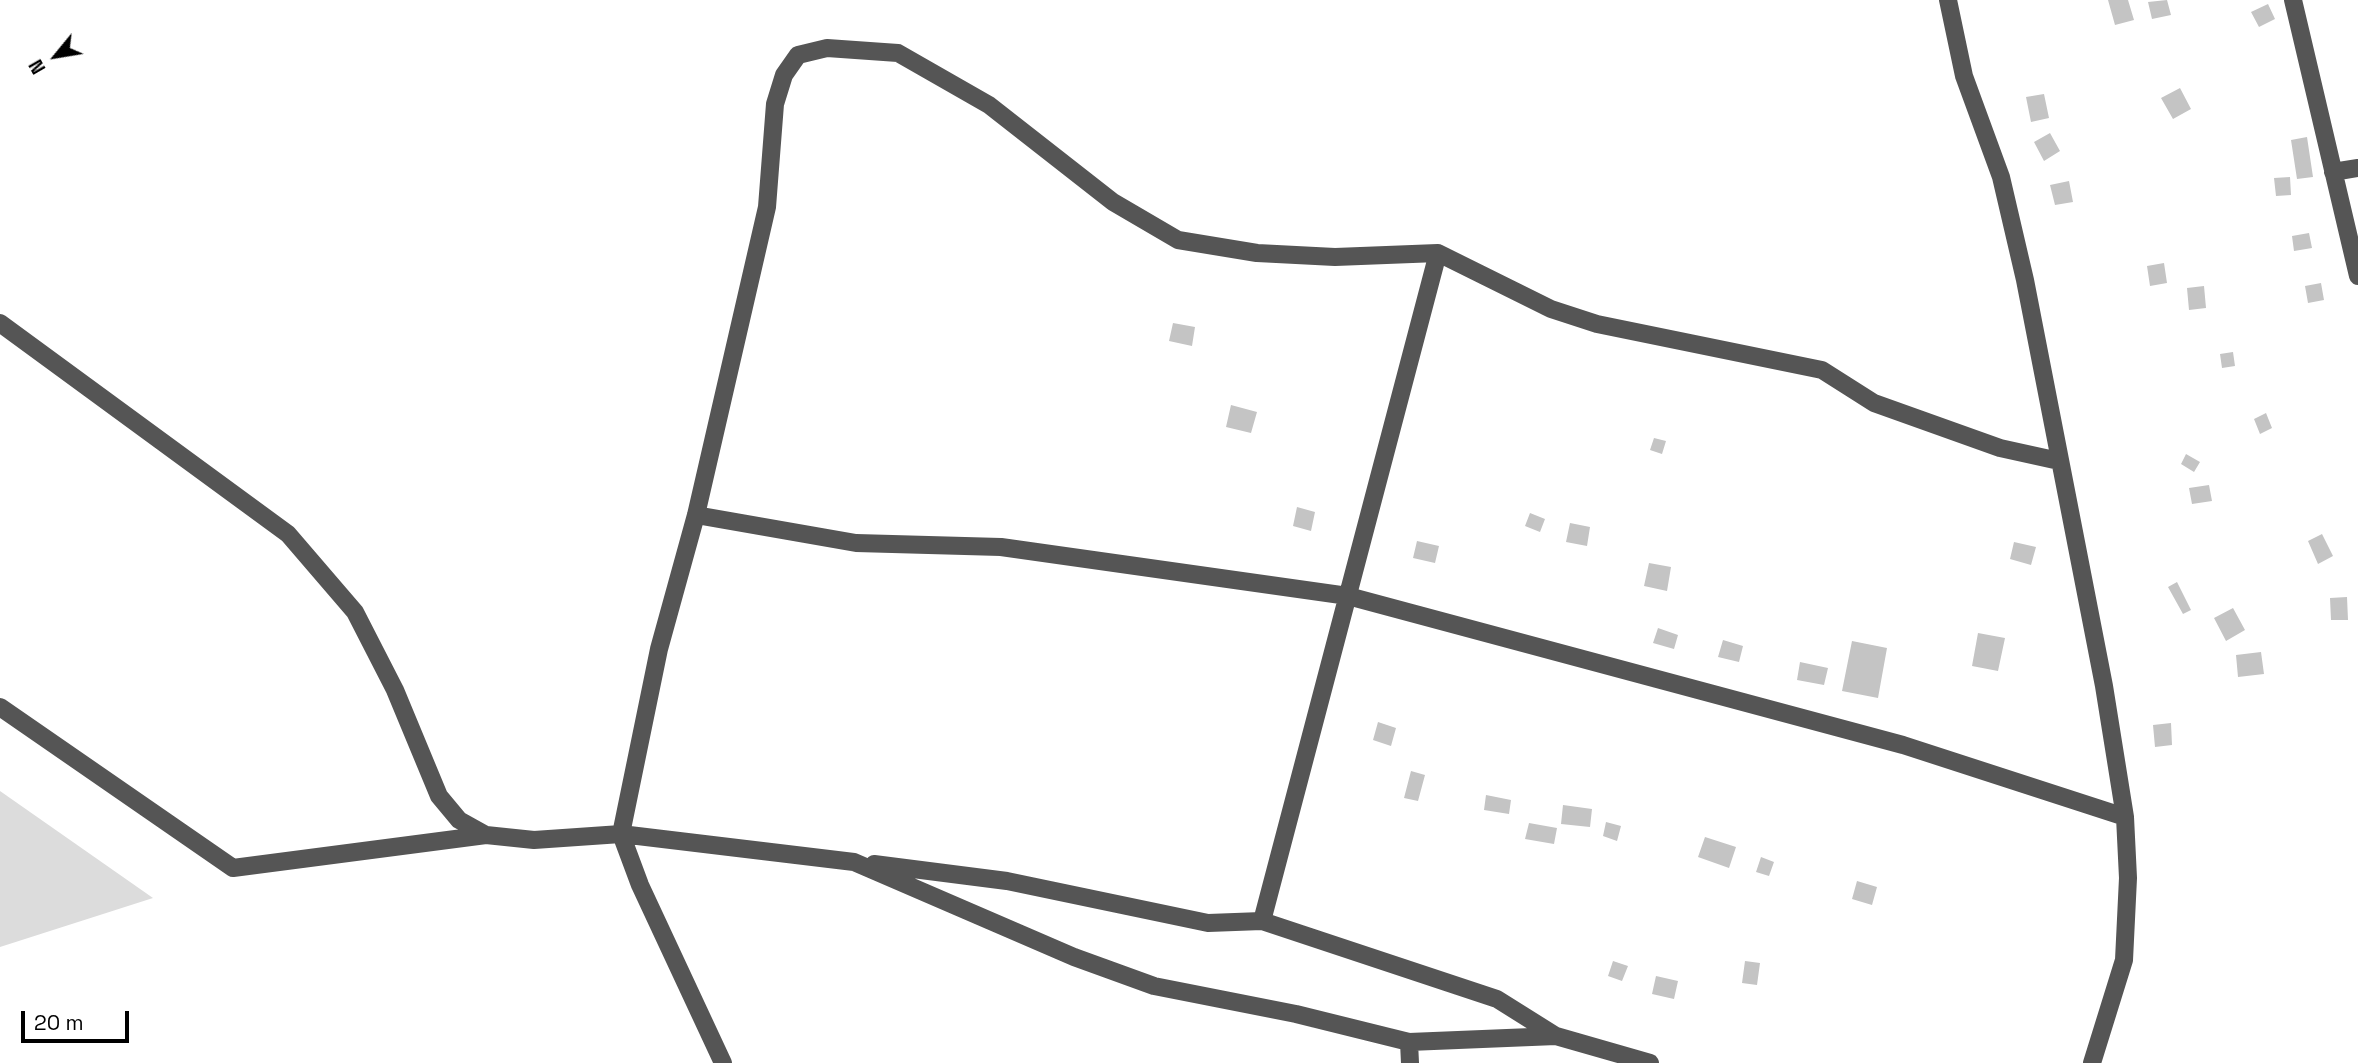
<!DOCTYPE html>
<style>
body{margin:0}
#map{position:relative;width:2358px;height:1063px;overflow:hidden;background:#fff;font-family:"Space Grotesk",sans-serif}
canvas{display:block}
.north{position:absolute;left:21px;top:21px;width:70px;height:70px;-webkit-text-stroke:5px #fff;paint-order:stroke;rotate:240deg;font-size:19px;font-weight:700;line-height:28px;text-align:center;color:#000}
.north::after{content:'';display:block;margin:auto;width:24px;height:32px;background:#000;clip-path:polygon(50% 0,100% 100%,50% 72%,0 100%)}
.scale{position:absolute;left:21px;top:1011px;width:108px;height:32px;box-sizing:border-box;border:4px solid #000;border-top:0;padding-left:9px;font-size:21px;line-height:24px;white-space:nowrap;color:#000;-webkit-text-stroke:5px #fff;paint-order:stroke}
</style>
<div id="map">
<canvas width="2358" height="1063"></canvas>
<div class="north">N</div>
<div class="scale">20 m</div>
</div>
<script>
const c = document.querySelector('canvas').getContext('2d');
c.lineJoin = 'round';
function fill(path, color) {
  c.fillStyle = color;
  c.fill(path, 'evenodd');
}
function shape(rows) {
  const path = new Path2D();
  for (const r of rows) {
    path.moveTo(r[0], r[1]);
    for (let i = 2; i < r.length; i += 2) path.lineTo(r[i], r[i + 1]);
  }
  return path;
}
function strokePath(path, color, width, dash) {
  c.strokeStyle = color;
  c.lineWidth = width;
  c.lineCap = dash ? 'butt' : 'round';
  c.setLineDash(dash || []);
  c.stroke(path);
}
const green = shape([
 [0,791,153,898,0,947]
]);
const building = shape([
 [2108,0,2128,0,2134,20,2115,25],
 [2167,0,2171,15,2152,19,2148,2],
 [2268,4,2275,19,2259,27,2251,12],
 [2180,88,2191,109,2173,119,2161,98],
 [2044,94,2049,118,2031,122,2026,97],
 [2050,133,2060,151,2044,161,2034,142],
 [2307,137,2313,177,2297,179,2291,140],
 [2290,177,2291,195,2276,196,2274,178],
 [2069,181,2073,202,2055,205,2050,185],
 [2309,233,2312,248,2294,251,2292,236],
 [2164,263,2167,283,2150,286,2147,266],
 [2321,283,2324,300,2308,303,2305,286],
 [2204,286,2206,308,2189,310,2187,288],
 [1173,323,1195,327,1192,346,1169,341],
 [2233,352,2235,366,2222,368,2220,354],
 [1231,405,1257,412,1251,433,1226,427],
 [2266,413,2272,428,2260,434,2254,419],
 [1654,438,1666,441,1662,454,1650,450],
 [2186,454,2200,462,2194,472,2181,464],
 [2209,485,2212,501,2192,504,2189,488],
 [1297,507,1315,512,1311,531,1293,526],
 [1530,513,1545,519,1540,532,1525,526],
 [1570,523,1590,527,1587,546,1566,542],
 [2322,534,2333,556,2318,564,2308,541],
 [1417,541,1439,546,1435,563,1413,558],
 [2014,542,2036,547,2031,565,2010,559],
 [1649,563,1671,567,1667,591,1644,586],
 [2177,582,2191,610,2183,614,2168,587],
 [2347,597,2348,620,2331,620,2330,598],
 [2233,608,2245,630,2226,641,2214,618],
 [1658,628,1678,635,1674,649,1653,643],
 [1978,633,2005,638,1998,671,1972,666],
 [1723,640,1743,646,1739,662,1718,657],
 [1852,641,1887,648,1878,698,1842,691],
 [2261,652,2264,674,2238,677,2236,655],
 [1800,662,1828,668,1824,685,1797,680],
 [1378,722,1396,728,1391,746,1373,740],
 [2171,723,2172,745,2155,747,2153,725],
 [1411,771,1425,775,1418,801,1404,798],
 [1486,795,1511,800,1509,814,1484,810],
 [1563,805,1592,809,1590,827,1561,824],
 [1606,822,1621,826,1617,841,1603,836],
 [1529,823,1557,828,1554,844,1525,839],
 [1705,837,1736,847,1729,868,1698,857],
 [1761,857,1774,862,1769,876,1756,872],
 [1857,881,1877,887,1872,905,1852,899],
 [1613,961,1628,966,1622,981,1608,976],
 [1745,961,1760,963,1757,985,1742,983],
 [1656,976,1678,981,1674,999,1652,994]
]);
const minor = shape([
 [1948,0,1964,76,2001,177,2025,280,2104,686,2125,817,2128,878,2124,960,2092,1063],
 [2293,0,2358,276],
 [2333,172,2358,168],
 [0,323,288,534,355,612,395,690,439,796,459,820,486,835,534,840,621,834,854,862,1074,957,1154,986,1296,1014,1409,1042,1556,1036,1650,1063],
 [696,515,856,543,1001,547,1348,596,1903,745,2125,817],
 [0,707,233,868,486,835],
 [874,864,1007,881,1208,923,1262,921,1497,999,1556,1036],
 [1262,921,1438,253],
 [1409,1042,1410,1063],
 [723,1063,640,885,621,834,659,649,696,515,767,207,775,104,784,75,798,55,827,48,898,53,989,105,1113,202,1178,240,1257,253,1335,257,1438,253,1551,309,1597,324,1822,370,1874,403,2000,448,2059,461]
]);
fill(green, '#dcdcdc');
fill(building, '#c4c4c4');
strokePath(minor, '#555', 18);
</script>
